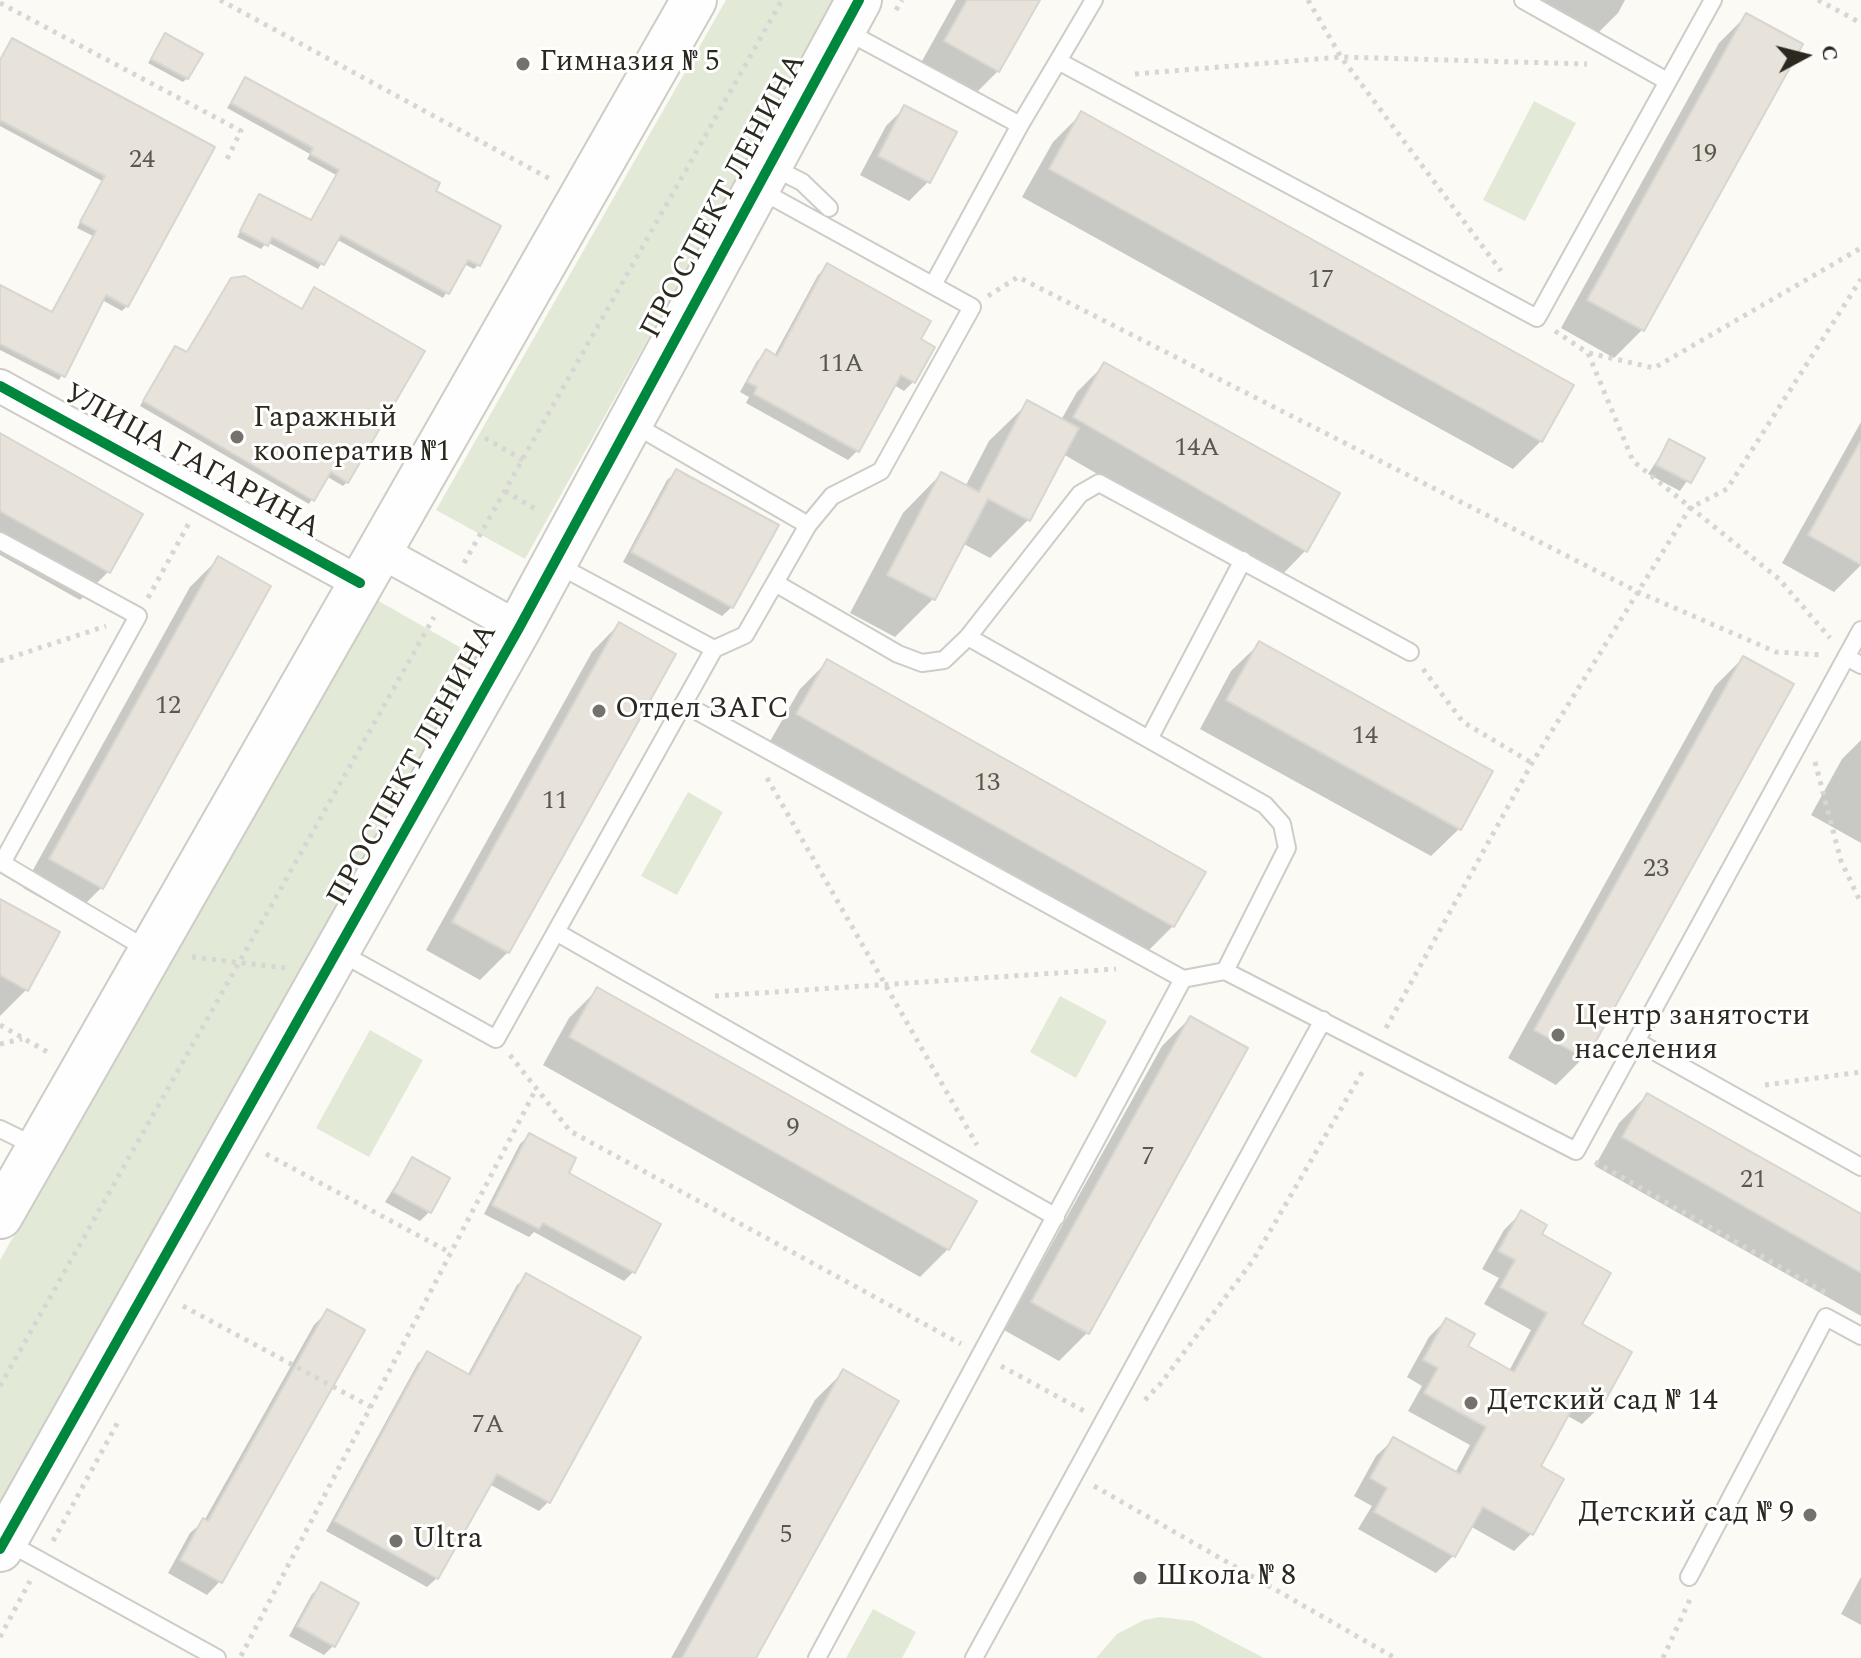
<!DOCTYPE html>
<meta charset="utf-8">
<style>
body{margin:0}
#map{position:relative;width:1861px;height:1658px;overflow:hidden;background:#fbfaf5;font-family:Spectral,serif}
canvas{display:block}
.north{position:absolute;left:1765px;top:16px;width:80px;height:80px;-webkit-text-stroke:6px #fff;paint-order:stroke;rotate:83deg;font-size:22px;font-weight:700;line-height:32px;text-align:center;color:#2b281f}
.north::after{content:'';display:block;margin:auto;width:28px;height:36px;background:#2b281f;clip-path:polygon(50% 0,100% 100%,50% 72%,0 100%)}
</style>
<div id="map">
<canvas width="1861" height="1658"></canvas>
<div class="north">С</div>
</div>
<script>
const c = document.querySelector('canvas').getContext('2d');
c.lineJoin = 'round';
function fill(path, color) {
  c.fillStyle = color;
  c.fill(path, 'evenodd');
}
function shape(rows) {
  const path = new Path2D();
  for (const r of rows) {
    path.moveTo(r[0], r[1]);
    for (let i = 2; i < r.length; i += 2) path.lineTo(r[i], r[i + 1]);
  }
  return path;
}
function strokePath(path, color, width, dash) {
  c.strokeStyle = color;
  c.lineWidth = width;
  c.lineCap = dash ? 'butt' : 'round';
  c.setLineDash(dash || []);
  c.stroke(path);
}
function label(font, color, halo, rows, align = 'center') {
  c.font = font + ' Spectral,serif';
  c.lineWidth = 6;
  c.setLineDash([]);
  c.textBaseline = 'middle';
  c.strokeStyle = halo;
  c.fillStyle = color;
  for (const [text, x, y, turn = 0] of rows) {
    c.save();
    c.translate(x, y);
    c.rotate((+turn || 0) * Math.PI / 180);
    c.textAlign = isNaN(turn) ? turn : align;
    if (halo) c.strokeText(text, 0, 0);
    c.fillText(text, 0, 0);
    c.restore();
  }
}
const green = shape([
 [726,0,837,0,525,559,436,510],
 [1534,101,1576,123,1525,221,1483,200],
 [377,600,477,657,0,1511,0,1260],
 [688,792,723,812,677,895,641,876],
 [1060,996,1107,1021,1076,1078,1030,1052],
 [370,1030,423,1060,369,1157,316,1128],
 [873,1609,916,1632,902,1658,846,1658],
 [1160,1617,1193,1621,1264,1658,1096,1658,1117,1634,1144,1620]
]);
const shadow = shape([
 [956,0,1037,0,998,71,970,99,917,70],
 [1517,0,1625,0,1618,13,1590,41],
 [1747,15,1800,45,1642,330,1614,358,1561,328,1719,43],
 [165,35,187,78,183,82,148,63],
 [12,40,212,148,127,306,122,311,102,300,59,380,0,350,0,287,51,313,93,236,77,228,102,181,0,126,0,59],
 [245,79,433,192,478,265,474,269,464,264,443,298,336,239,318,269,267,242,261,249,237,237,260,197,310,222,336,175,307,159,310,154,227,108],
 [905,107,928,182,909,201,860,175,886,126],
 [1081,114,1541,441,1513,469,1022,197,1053,142],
 [827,266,918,340,913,382,904,391,894,385,858,450,848,460,746,403,749,397,740,392,757,361,766,352,774,356,818,275],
 [232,280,301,310,311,294,347,482,343,486,326,476,309,504,140,406,171,353,175,349,186,354],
 [1105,364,1337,494,1305,551,1278,579,1063,454,1028,520,990,558,962,543,933,599,895,637,850,613,903,513,941,474,965,487,989,441,1028,403,1061,420,1077,392],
 [1861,422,1861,565,1834,592,1782,563],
 [0,435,140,515,108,572,80,600,0,555],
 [1670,441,1702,459,1680,491,1648,474],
 [677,471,732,607,722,616,623,562,667,480],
 [218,559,268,587,101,888,73,916,23,888,190,587],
 [619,624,508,952,480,980,426,950,592,652],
 [1259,644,1459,829,1431,856,1200,729,1231,671],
 [1743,658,1584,1057,1556,1085,1508,1058,1715,686],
 [828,661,1173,926,1145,954,769,743,800,689],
 [1861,740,1861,843,1811,815,1842,759],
 [0,902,26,990,0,1016],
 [597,990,948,1249,920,1277,543,1065,569,1018],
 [1190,1018,1246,1049,1087,1333,1059,1361,1004,1330,1162,1046],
 [1647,1095,1861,1216,1861,1316,1595,1166,1619,1123],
 [529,1135,566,1174,633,1272,624,1281,534,1232,529,1237,484,1214,520,1144],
 [412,1159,429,1212,420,1221,385,1202],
 [1521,1213,1539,1235,1579,1325,1600,1407,1582,1424,1566,1415,1538,1466,1531,1534,1514,1551,1470,1526,1454,1555,1436,1573,1358,1529,1372,1506,1354,1496,1376,1456,1394,1439,1455,1473,1470,1445,1408,1411,1422,1386,1407,1377,1429,1337,1446,1320,1466,1347,1509,1371,1531,1330,1484,1304,1499,1278,1482,1269,1504,1230],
 [527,1276,638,1338,548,1502,539,1511,489,1484,437,1578,427,1587,326,1531,418,1363,428,1354,467,1376,517,1285],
 [327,1312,220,1581,207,1595,168,1573,190,1533,204,1521,314,1325],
 [843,1372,754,1658,671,1658,815,1400],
 [1861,1577,1861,1625,1841,1614],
 [322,1585,333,1646,324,1655,289,1636,312,1594]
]);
const building = shape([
 [967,0,1040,0,999,72,944,41,967,0],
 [1746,13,1803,44,1644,331,1587,300,1746,13],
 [165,33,203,54,188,79,151,59,165,33],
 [12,38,215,147,128,307,106,295,65,377,0,344,0,285,52,312,96,231,80,222,105,176,0,120,0,60,12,38],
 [245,77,440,183,436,191,501,226,480,266,468,260,449,294,341,235,324,265,272,237,268,246,240,231,259,194,311,220,339,170,310,154,313,148,231,103,245,77],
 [904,105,957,132,930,183,878,156,904,105],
 [1081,111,1574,385,1542,442,1049,169,1081,111],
 [827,263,931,321,921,339,935,347,915,383,901,375,859,452,754,394,757,387,747,382,766,349,777,356,827,263],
 [245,276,302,309,314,287,425,351,348,483,331,472,314,501,143,401,175,346,187,352,231,278,245,276],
 [1104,362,1340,493,1307,552,1073,417,1104,362],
 [1027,400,1079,428,1030,521,988,499,935,600,887,575,941,472,979,492,1027,400],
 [0,433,143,514,110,573,0,511,0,433],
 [1669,439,1705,458,1691,483,1656,465,1669,439],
 [1861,440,1861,565,1808,535,1861,440],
 [676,469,779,525,733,608,631,552,676,469],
 [218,556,271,586,103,889,49,859,218,556],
 [619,622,676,654,509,953,452,922,619,622],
 [1259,641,1493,771,1461,830,1226,700,1259,641],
 [1743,656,1794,684,1586,1059,1534,1030,1743,656],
 [827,659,1206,872,1174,927,796,714,827,659],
 [0,899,60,932,28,991,0,975,0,899],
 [597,987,977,1201,949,1250,569,1037,597,987],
 [1190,1016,1248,1048,1089,1334,1031,1302,1190,1016],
 [1647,1093,1861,1214,1861,1273,1622,1137,1647,1093],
 [529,1133,576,1158,569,1173,661,1224,635,1273,543,1223,539,1229,492,1205,529,1133],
 [412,1157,450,1178,431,1213,393,1192,412,1157],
 [1521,1210,1547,1225,1542,1234,1611,1273,1582,1324,1632,1352,1601,1408,1579,1396,1541,1466,1564,1479,1533,1535,1483,1507,1455,1557,1374,1512,1387,1488,1370,1478,1393,1437,1460,1474,1486,1427,1424,1393,1438,1368,1423,1360,1446,1318,1475,1334,1468,1346,1514,1372,1547,1313,1500,1287,1515,1260,1498,1251,1521,1210],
 [526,1273,641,1337,550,1503,497,1474,438,1579,334,1521,427,1351,470,1375,526,1273],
 [327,1309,365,1330,222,1583,180,1560,203,1518,208,1521,327,1309],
 [843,1369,899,1401,880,1435,756,1658,682,1658,843,1369],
 [321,1582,359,1603,335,1647,297,1626,321,1582]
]);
const path = shape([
 [220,0,550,179],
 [1308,0,1341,57,1501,271],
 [1818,0,1861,23],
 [0,3,241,131,225,163],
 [896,10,902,0],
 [1135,74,1341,57,1587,64],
 [988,296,1018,277,1638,592,1776,652,1821,655],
 [1555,331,1588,353,1633,461,1779,579,1830,638],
 [1589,353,1654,368,1861,248],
 [485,438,523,460],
 [505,491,539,511],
 [464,563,782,0],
 [148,598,189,523],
 [0,661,106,626],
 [1423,669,1463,722,1532,763],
 [1815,762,1841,861,1861,903],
 [767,778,977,1145],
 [192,957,285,968],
 [715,996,1116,969],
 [0,1025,51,1054],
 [1386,1028,1532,763,1690,508,1727,489,1861,279],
 [0,1044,22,1039],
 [510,1055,570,1131,961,1344],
 [1765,1085,1861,1072],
 [266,1154,451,1253],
 [1595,1162,1826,1293],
 [183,1306,371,1407],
 [1001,1366,1084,1411],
 [0,1386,434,617],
 [1145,1400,1161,1383,1254,1259,1364,1069],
 [1094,1486,1395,1658],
 [53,1541,119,1420],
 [0,1637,30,1581],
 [241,1656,536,1089],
 [1663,1658,1691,1597]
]);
const lane = shape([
 [1094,0,1058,61,1537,318,1713,0],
 [1523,0,1667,81],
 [844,30,1020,125,1058,61],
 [770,166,802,182,829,208],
 [933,285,1020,125],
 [633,424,808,525],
 [0,541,138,616,2,863],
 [554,563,714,649],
 [777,584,898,654,922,663,944,660,968,637,1080,494,1099,483,1410,652],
 [968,637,1265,805,1282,824,1287,848,1225,971],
 [1846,657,1861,665],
 [684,704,1183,979,1225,971,1576,1151,1861,630],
 [1149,739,1243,560],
 [0,862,150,951],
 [556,932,1056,1217],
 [339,952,496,1039,714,649,745,635,808,525,832,496,881,471,972,307,758,189],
 [1636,1041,1861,1167],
 [0,1129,37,1147],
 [5,1541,217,1658],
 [1689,1577,1826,1317,1861,1336],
 [817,1658,1183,979],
 [974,1658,1323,1020]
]);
const street = shape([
 [0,386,360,583],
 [378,550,519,628]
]);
const secondary = shape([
 [0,1216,694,0],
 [0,1549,519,628,859,0]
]);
const cycleway = shape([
 [0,386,360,583],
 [0,1549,519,628,859,0]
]);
const markers = [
 [523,64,8,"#74726a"],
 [237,437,8,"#74726a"],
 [599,711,8,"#74726a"],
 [1558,1035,8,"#74726a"],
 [1471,1403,8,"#74726a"],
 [1810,1515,8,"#74726a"],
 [396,1541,8,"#74726a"],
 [1140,1578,8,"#74726a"]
];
const numberNames = [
 ["19",1704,156],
 ["24",142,162],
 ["17",1321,282],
 ["11А",841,366],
 ["14А",1197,450],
 ["12",168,708],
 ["14",1365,738],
 ["13",987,785],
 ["11",555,803],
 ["23",1656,871],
 ["9",793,1130],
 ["7",1148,1159],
 ["21",1753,1182],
 ["7А",488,1427],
 ["5",786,1537]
];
const poiNames = [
 ["Гимназия № 5",539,64],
 ["Гаражный",253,420],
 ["кооператив №1",253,454],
 ["Отдел ЗАГС",615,711],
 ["Центр занятости",1574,1018],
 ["населения",1574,1052],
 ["Детский сад № 14",1487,1403],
 ["Детский сад № 9",1794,1515,"right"],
 ["Ultra",412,1541],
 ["Школа № 8",1156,1578]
];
const streetNames = [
 ["ПРОСПЕКТ ЛЕНИНА",725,197,-62],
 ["УЛИЦА ГАГАРИНА",191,463,29],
 ["ПРОСПЕКТ ЛЕНИНА",414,766,-61]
];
fill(green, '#e2ead7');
fill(shadow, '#0003');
fill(building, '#e7e3db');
strokePath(building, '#d8d6d0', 2);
strokePath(lane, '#ceccc6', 20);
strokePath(street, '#ceccc6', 36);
strokePath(secondary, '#ceccc6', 48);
strokePath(path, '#d6d6d5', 5, [4, 6]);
strokePath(lane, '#fefefe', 16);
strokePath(street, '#fefefe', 32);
strokePath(secondary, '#fefefe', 44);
strokePath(cycleway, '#00873e', 10);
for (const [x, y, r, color] of markers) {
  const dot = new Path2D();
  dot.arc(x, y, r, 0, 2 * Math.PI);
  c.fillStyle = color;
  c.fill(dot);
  strokePath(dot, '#fff', 3);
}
label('26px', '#5a574e', null, numberNames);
label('30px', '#2b281f', '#fff', poiNames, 'left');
label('30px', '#2b281f', '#fff', streetNames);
</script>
